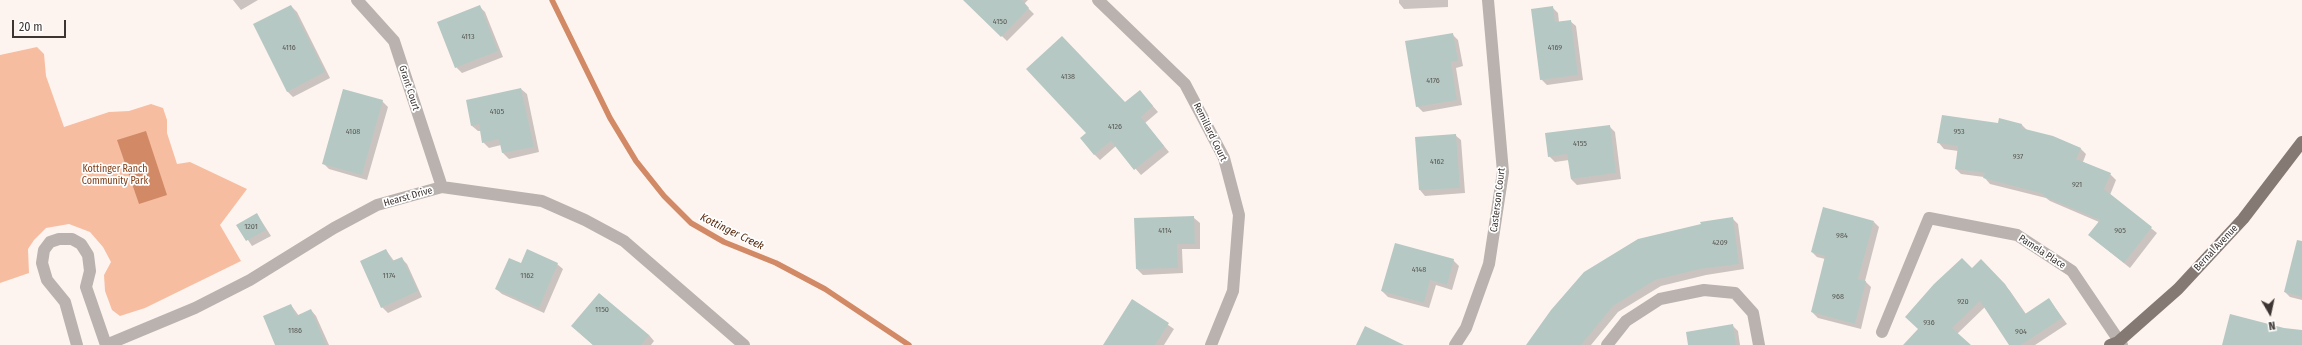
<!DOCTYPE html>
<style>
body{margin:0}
#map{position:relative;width:2302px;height:345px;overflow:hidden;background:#fef4ef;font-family:"Fira Sans Condensed",sans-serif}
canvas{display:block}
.north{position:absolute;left:2250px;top:293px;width:40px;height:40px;-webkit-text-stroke:3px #fff;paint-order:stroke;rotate:171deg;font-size:11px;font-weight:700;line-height:16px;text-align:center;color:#3c3532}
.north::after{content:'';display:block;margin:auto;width:14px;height:18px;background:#3c3532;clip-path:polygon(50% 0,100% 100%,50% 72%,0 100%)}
.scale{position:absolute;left:12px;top:20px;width:54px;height:18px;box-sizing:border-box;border:2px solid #3c3532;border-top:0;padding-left:5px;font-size:12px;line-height:14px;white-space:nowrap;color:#3c3532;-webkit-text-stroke:3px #fff;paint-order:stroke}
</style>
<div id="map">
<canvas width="2302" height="345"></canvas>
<div class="north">N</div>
<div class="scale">20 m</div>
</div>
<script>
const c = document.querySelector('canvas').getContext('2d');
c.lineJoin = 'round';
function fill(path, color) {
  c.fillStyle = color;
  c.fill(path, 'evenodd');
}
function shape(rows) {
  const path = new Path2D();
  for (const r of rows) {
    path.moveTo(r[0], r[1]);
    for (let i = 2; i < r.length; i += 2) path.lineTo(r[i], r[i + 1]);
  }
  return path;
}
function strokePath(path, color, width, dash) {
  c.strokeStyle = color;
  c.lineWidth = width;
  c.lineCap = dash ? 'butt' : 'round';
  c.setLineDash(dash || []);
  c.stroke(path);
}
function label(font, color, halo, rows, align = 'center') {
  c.font = font + ' "Fira Sans Condensed",sans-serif';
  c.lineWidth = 3.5;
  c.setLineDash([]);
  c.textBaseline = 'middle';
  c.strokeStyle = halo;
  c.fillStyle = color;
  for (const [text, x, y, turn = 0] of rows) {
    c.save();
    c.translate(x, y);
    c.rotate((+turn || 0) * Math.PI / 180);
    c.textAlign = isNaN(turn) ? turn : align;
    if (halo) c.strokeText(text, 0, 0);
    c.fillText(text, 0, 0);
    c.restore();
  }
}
const green = shape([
 [37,47,44,54,46,76,64,127,109,112,129,111,151,104,163,108,167,120,167,133,177,164,190,162,247,189,220,225,241,261,145,308,120,316,112,310,105,291,104,275,111,262,103,247,90,232,69,224,46,228,34,240,28,249,29,273,0,283,0,55]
]);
const water = shape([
 [146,131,167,195,139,204,117,140]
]);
const shadow = shape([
 [233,0,258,0,241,10],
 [973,0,1028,0,1024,4,1034,14,1007,41,969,4],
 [1399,0,1448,0,1448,7,1404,9,1399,3],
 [291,6,297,12,330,78,293,97,287,91],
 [480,7,485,12,503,57,462,73,456,67],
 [1552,7,1558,13,1559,22,1570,21,1576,26,1583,80,1547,85,1541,79],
 [1453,35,1458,40,1463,66,1456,68,1462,105,1423,112,1417,106],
 [521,89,527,94,539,152,509,159,503,153,501,145,489,148,483,142,481,131,478,131,472,126,467,101],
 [1145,97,1158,112,1145,123,1169,152,1141,175,1116,146,1100,160,1094,154,1125,103],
 [382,101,388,107,367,180,329,169,323,163],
 [2000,119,2022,125,2027,130,2080,148,2086,154,2083,162,2110,174,2116,180,2110,195,2157,233,2130,268,2095,240,2099,222,2050,201,2046,198,1990,184,1984,177,1961,174,1956,169,1958,151,1944,149,1939,143,1999,124],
 [1609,126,1615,132,1621,179,1577,185,1571,179,1569,160,1555,162,1549,156],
 [1455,135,1461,140,1465,193,1425,196,1420,190],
 [257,214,271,236,252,246,238,225],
 [1194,218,1200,223,1200,249,1182,249,1183,273,1143,275,1137,269],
 [1732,218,1738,224,1744,269,1706,275,1661,286,1618,312,1591,345,1527,345],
 [1874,222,1879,227,1865,281,1871,287,1861,329,1818,318,1812,312,1825,259,1817,257,1812,252],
 [386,250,394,261,401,258,407,264,422,297,388,313,382,307],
 [2302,251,2302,300,2290,297,2285,292],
 [1453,260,1459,266,1452,290,1436,285,1429,308,1388,297,1382,291],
 [1981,260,2010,291,2026,314,2049,299,2067,324,2035,345,2011,345,1985,307,1957,334,1967,345,1904,345],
 [522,264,557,264,563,269,544,313,502,294,496,289],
 [1132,300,1174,329,1164,345,1104,345],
 [291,305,299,316,311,310,316,316,329,345,277,345],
 [1732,325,1738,331,1740,345,1689,345],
 [572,326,649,335,654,341,651,345,593,345]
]);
const stream = shape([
 [552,0,610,118,636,161,664,196,691,223,724,242,776,263,825,289,909,345]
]);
const building = shape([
 [963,0,1022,0,1029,8,1001,37],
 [291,5,325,72,287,92,253,24],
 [480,5,498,51,455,68,437,22],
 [1553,6,1555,22,1571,20,1578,75,1540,80,1531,9],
 [1453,33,1458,61,1451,62,1457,100,1416,107,1405,41],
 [1062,36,1125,102,1140,90,1153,106,1141,117,1164,146,1134,170,1111,141,1094,155,1080,138,1086,133,1026,69],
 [521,88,534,147,502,153,499,139,482,143,479,124,471,126,466,100],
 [343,89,383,100,362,175,322,164],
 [1942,115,1998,123,1999,118,2022,124,2021,128,2053,136,2081,148,2076,159,2111,173,2104,189,2152,227,2124,263,2088,235,2100,220,2043,196,2044,194,1983,178,1985,173,1955,169,1958,146,1937,143],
 [1610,125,1616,173,1571,179,1567,154,1548,157,1545,133],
 [1456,134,1460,188,1419,190,1415,137],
 [1823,207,1874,221,1858,279,1866,281,1855,324,1811,312,1825,256,1811,252],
 [257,213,266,230,246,241,236,225],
 [1194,216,1195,244,1177,244,1178,268,1136,269,1134,218],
 [1733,217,1739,264,1700,269,1655,280,1613,306,1581,345,1526,345,1551,310,1584,272,1638,239,1701,224,1700,222],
 [2297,240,2302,241,2302,297,2284,292],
 [1395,243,1454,259,1447,285,1430,280,1424,303,1381,291],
 [386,249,392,261,402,257,418,291,381,308,360,261],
 [527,249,558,263,539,308,495,289,509,258,521,263],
 [1962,258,1972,268,1981,259,2005,284,2025,314,2049,298,2062,318,2021,345,2009,345,1980,301,1952,328,1971,345,1903,345,1918,329,1905,317,1934,284],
 [599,293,649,335,641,345,593,345,571,326],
 [1132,299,1169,323,1155,345,1103,345],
 [291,304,296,316,311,309,326,345,275,345,263,316],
 [2230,314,2284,328,2302,330,2302,345,2222,345],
 [1733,324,1736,345,1688,345,1686,332],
 [1365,326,1404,345,1356,345]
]);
const minor = shape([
 [357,0,394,41,442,187],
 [1098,0,1185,84,1224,158,1239,215,1233,291,1211,345],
 [1882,332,1929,218,2017,235,2072,271,2122,345],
 [77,345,65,302,47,280,42,263,44,250,50,242,59,239,72,239,81,244,88,255,90,271,86,287,106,345],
 [106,345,195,308,250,280,334,228,377,205,442,187,542,201,585,220,624,241,744,345],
 [1455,345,1466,328,1489,264,1503,172,1488,0],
 [1607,345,1626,321,1660,299,1704,290,1735,293,1753,313,1759,345]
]);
const major = shape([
 [2110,345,2118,342,2178,289,2243,219,2302,142]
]);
const numberNames = [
 ["4150",1000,22],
 ["4113",468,37],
 ["4116",289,48],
 ["4169",1555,48],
 ["4138",1068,77],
 ["4176",1433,81],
 ["4105",497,112],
 ["4126",1115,127],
 ["4108",353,132],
 ["953",1959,132],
 ["4155",1580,144],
 ["937",2018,157],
 ["4162",1437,162],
 ["921",2077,185],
 ["1201",251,227],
 ["4114",1165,231],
 ["905",2120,231],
 ["984",1842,236],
 ["4209",1720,243],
 ["4148",1419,270],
 ["1174",389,276],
 ["1162",527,276],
 ["968",1838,297],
 ["920",1963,302],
 ["1150",602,310],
 ["936",1929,323],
 ["1186",295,331],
 ["904",2021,332]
];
const streetNames = [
 ["Grant Court",409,88,72],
 ["Remillard Court",1210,132,64],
 ["Hearst Drive",408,197,-16],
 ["Casterson Court",1498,200,-83],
 ["Bernal Avenue",2216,248,-47],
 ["Pamela Place",2042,252,33]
];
const parkNames = [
 ["Kottinger Ranch",115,169],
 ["Community Park",115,181]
];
const waterNames = [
 ["Kottinger Creek",732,232,26]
];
fill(green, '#f6bda1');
fill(water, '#d28965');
fill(shadow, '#0003');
strokePath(stream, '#d28965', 5.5);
fill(building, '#b6c8c3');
strokePath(minor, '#b9b2ae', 12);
strokePath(major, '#857973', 12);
label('8px', '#5a5a56', null, numberNames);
label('10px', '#3c3532', '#fff', streetNames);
label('10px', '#7f3c15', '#fff', parkNames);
label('italic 11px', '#592a0f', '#fff', waterNames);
</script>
